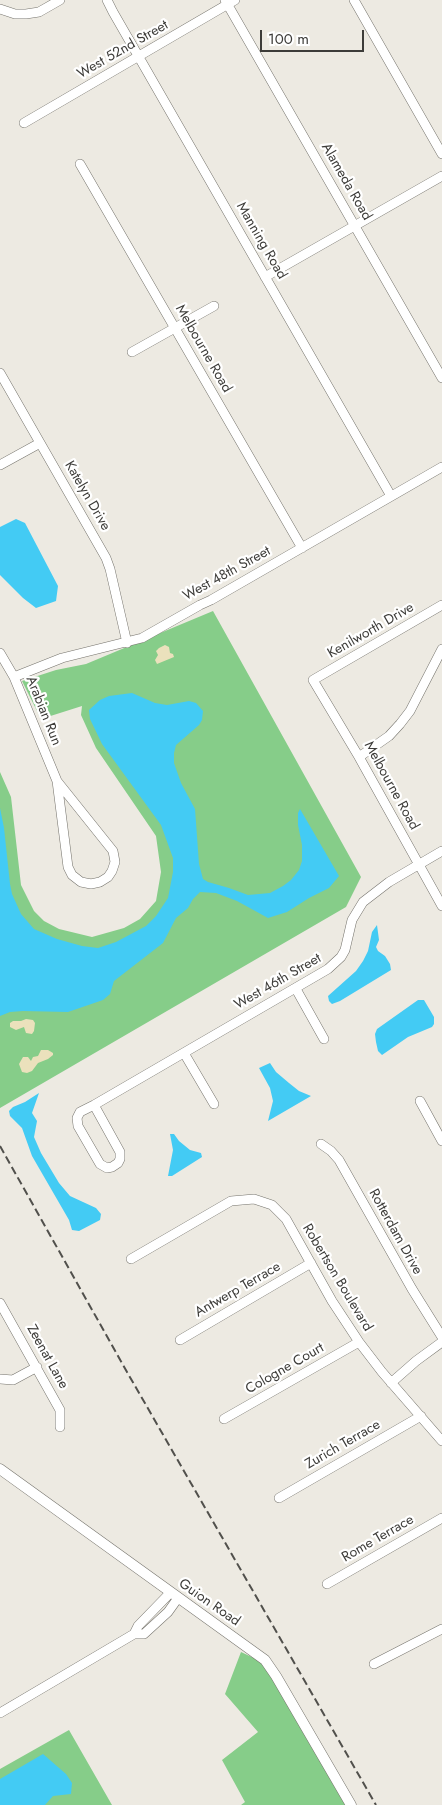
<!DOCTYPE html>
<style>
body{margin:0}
#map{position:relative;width:442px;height:1805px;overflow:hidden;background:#edeae2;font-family:Jost,sans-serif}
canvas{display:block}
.scale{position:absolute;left:260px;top:30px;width:104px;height:22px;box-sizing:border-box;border:2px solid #3d3c39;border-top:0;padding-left:6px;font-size:15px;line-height:18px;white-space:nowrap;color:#3d3c39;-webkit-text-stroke:4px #fff;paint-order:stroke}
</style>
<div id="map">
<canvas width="442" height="1805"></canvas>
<div class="scale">100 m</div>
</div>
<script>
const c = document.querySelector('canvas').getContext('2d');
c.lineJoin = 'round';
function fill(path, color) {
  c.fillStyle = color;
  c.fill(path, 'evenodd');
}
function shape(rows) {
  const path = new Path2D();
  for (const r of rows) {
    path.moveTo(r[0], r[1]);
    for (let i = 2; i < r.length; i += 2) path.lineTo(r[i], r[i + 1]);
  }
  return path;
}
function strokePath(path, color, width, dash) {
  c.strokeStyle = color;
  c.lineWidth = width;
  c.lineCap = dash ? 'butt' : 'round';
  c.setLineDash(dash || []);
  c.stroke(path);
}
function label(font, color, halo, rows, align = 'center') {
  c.font = font + ' Jost,sans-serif';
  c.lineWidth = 4.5;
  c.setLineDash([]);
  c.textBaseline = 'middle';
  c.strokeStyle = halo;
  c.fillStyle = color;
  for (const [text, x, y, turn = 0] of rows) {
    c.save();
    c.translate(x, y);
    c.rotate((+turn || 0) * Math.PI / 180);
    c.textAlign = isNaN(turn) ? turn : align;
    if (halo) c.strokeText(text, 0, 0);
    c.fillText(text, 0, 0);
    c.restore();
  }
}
const green = shape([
 [213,611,361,877,346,907,0,1108,0,772,11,797,21,885,34,911,44,921,59,929,92,937,124,928,140,919,156,901,161,872,156,836,96,748,81,715,82,706,41,719,22,681,56,670,86,664],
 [241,1652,269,1665,351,1805,241,1805,245,1802,222,1760,258,1732,225,1694],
 [69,1730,112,1805,0,1805,0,1769]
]);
const sand = shape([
 [165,645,169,647,170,653,173,654,174,657,157,664,155,660,158,655,156,651,159,648],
 [26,1019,33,1020,35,1023,34,1031,32,1034,26,1033,24,1027,16,1030,10,1027,10,1023,13,1021,21,1021],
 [41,1050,48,1050,53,1053,53,1055,48,1059,38,1063,32,1071,27,1073,22,1072,19,1064,23,1057,28,1057,31,1061,33,1057,38,1056]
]);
const water = shape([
 [16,519,25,523,58,586,56,601,36,608,23,598,0,575,0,527],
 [132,693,155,703,167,705,189,701,196,703,203,711,202,720,199,725,176,745,174,753,174,763,181,783,195,809,199,864,203,879,208,882,229,888,248,895,270,893,283,886,291,880,299,870,302,861,302,845,298,825,298,813,300,809,339,876,329,888,309,898,287,912,268,918,237,901,216,893,200,892,193,899,188,908,176,918,163,943,114,981,110,994,103,1000,68,1012,23,1011,10,1012,0,1016,0,808,4,828,10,884,12,894,21,914,34,929,57,939,82,946,98,948,116,942,146,926,156,916,168,898,173,872,173,858,161,825,102,744,90,719,89,710,100,700,109,696],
 [377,925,379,940,376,947,378,951,385,956,390,964,391,970,340,1001,332,1004,329,1001,328,996,356,971,363,961,368,951,372,932],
 [418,1000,424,1000,434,1017,434,1024,432,1027,408,1037,382,1055,378,1051,376,1042,375,1034,377,1029],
 [270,1063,276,1072,289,1083,299,1091,311,1096,268,1121,273,1101,270,1088,259,1068],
 [39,1093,32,1113,37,1121,34,1137,41,1153,59,1183,70,1196,96,1208,101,1214,100,1220,79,1231,72,1230,69,1220,32,1156,22,1128,10,1116,9,1111,13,1107,25,1102],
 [170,1134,174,1134,179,1141,190,1150,201,1153,202,1157,172,1176,168,1176,173,1150],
 [43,1754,66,1774,72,1783,71,1794,53,1796,45,1805,0,1805,0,1779]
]);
const minor = shape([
 [107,0,113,12,391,496],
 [225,0,442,378],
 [354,0,442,154],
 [0,9,15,14,26,14,39,12,60,0],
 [24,123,235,0],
 [80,164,302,548],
 [265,277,442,176],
 [132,352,214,306],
 [0,373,106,558,110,569,127,643],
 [0,465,40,443],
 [442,605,313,680,359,757,442,906],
 [0,653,14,677,57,781],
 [14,677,62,658,142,638,200,605,211,600,442,467],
 [359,757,389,736,400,724,410,711,442,649],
 [57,781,113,851,115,862,112,871,108,877,100,882,91,884,81,882,72,875,68,867,57,781],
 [296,989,324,1039],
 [184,1053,214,1104],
 [420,1101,442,1141],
 [94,1105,328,969,341,957,345,950,352,920,363,902,389,882,442,851],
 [94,1105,120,1152,120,1159,118,1163,112,1167,107,1168,100,1164,78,1126,77,1118,80,1112,94,1105],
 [321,1144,331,1151,339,1160,412,1289,442,1337],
 [131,1259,231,1201,254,1199,272,1205,286,1219,332,1301,359,1342,382,1372,442,1441],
 [0,1303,60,1410,60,1427],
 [180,1340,311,1263],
 [0,1379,13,1380,37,1367],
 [391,1383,416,1361,442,1342],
 [224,1419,359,1342],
 [279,1498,421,1416],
 [327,1584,442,1518],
 [134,1634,144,1634,168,1612,178,1598],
 [374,1664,442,1629],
 [0,1713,134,1634,138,1626,170,1593]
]);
const tertiary = shape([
 [0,1469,265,1660,276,1676,351,1805]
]);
const rail = shape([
 [0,1146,127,1372,376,1805]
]);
const streetNames = [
 ["West 52nd Street",123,50,-30],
 ["Alameda Road",346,182,60],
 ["Manning Road",261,241,60],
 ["Melbourne Road",203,349,60],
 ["Katelyn Drive",87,496,60],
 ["West 48th Street",227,574,-29],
 ["Kenilworth Drive",371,631,-30],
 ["Arabian Run",43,711,68],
 ["Melbourne Road",391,786,61],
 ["West 46th Street",278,982,-30],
 ["Rotterdam Drive",395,1232,61],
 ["Robertson Boulevard",337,1278,59],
 ["Antwerp Terrace",238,1290,-30],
 ["Zeenat Lane",47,1357,61],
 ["Cologne Court",285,1369,-30],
 ["Zurich Terrace",343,1445,-30],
 ["Rome Terrace",378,1539,-30],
 ["Guion Road",209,1603,35]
];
fill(green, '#86cd89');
fill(sand, '#ebe1bc');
fill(water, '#43cbf4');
strokePath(minor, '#75736c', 10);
strokePath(tertiary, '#75736c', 11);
strokePath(minor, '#fff', 9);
strokePath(tertiary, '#fff', 10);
strokePath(rail, '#51504c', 2, [8, 4]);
label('14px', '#3d3c39', '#fff', streetNames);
</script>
